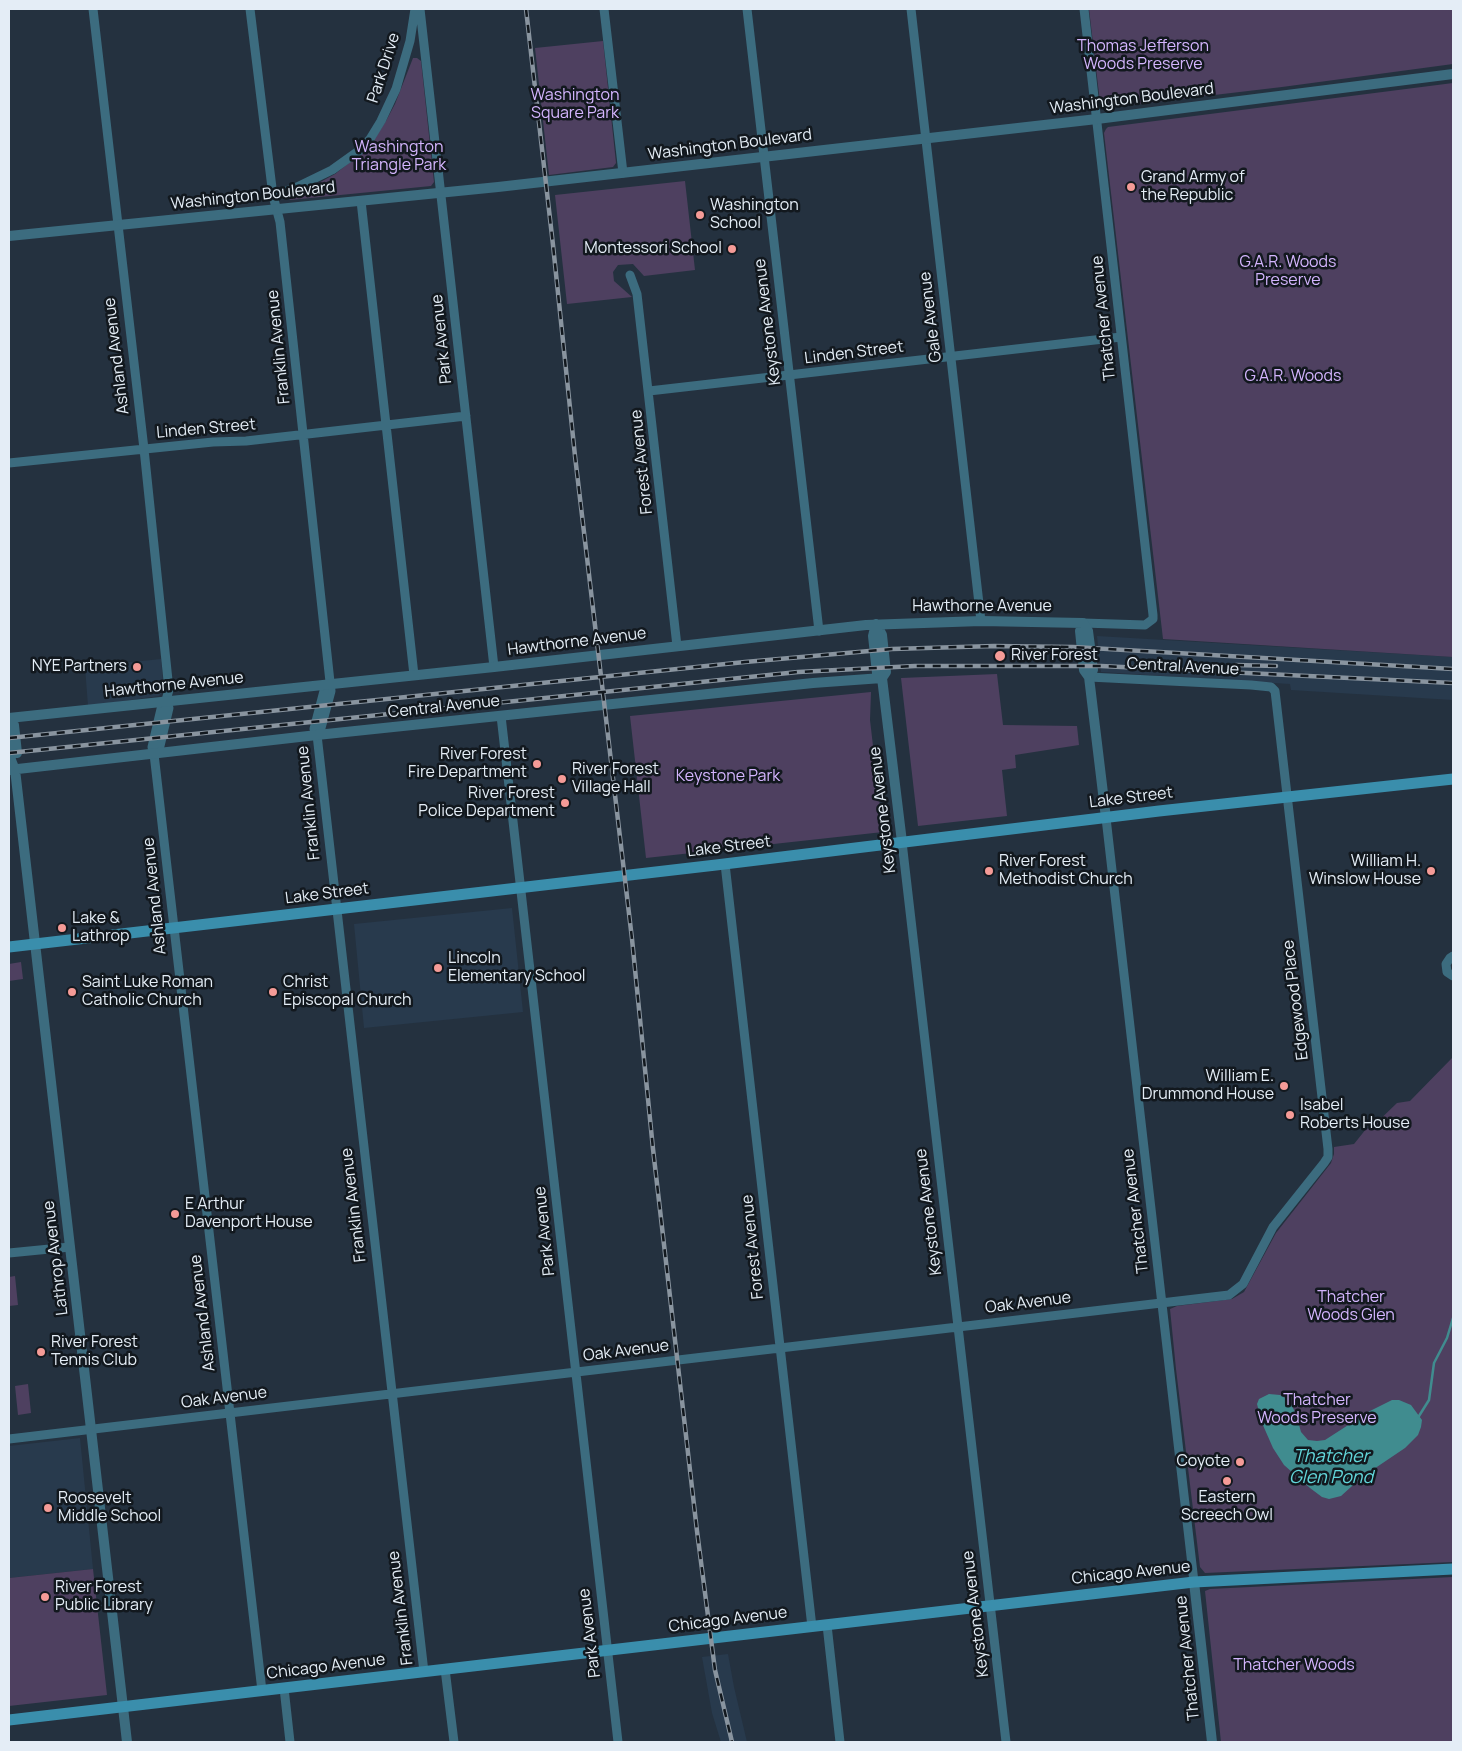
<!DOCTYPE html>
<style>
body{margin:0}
#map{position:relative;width:1462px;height:1751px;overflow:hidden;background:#24313f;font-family:Manrope,sans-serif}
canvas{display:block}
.frame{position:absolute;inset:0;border:10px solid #e4edf6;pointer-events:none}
</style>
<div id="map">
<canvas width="1462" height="1751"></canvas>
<div class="frame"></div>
</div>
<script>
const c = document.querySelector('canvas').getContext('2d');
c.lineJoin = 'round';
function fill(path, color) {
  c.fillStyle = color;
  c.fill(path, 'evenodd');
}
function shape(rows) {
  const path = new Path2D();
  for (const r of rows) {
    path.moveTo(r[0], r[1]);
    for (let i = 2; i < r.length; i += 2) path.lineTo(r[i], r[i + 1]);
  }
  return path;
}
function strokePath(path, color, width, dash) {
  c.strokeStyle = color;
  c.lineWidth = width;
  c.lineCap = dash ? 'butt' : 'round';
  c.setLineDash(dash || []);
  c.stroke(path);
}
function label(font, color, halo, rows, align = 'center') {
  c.font = font + ' Manrope,sans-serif';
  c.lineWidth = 5;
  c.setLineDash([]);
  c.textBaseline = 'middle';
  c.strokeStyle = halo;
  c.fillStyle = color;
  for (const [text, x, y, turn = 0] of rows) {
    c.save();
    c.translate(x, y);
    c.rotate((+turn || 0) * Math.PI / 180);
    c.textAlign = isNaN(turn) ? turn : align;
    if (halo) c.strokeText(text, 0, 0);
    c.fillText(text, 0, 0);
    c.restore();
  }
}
const built = shape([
 [1097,636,1453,657,1453,700,1291,690,1290,684,1101,672],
 [161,659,164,690,159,696,88,706,85,667],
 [512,908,523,1012,364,1028,354,924],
 [80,1438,93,1569,9,1578,9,1446],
 [728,1654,734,1687,747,1742,721,1742,712,1713,702,1657]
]);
const green = shape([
 [1089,9,1453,9,1453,64,1282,87,1104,108,1100,102],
 [603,41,616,163,613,167,549,175,535,48],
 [413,58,417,58,421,61,434,182,431,186,290,200,288,198,290,195,315,185,335,174,349,163,375,138,386,121,395,104],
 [1453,83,1453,657,1163,639,1104,133,1106,129,1108,127],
 [685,181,695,270,644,276,633,264,618,265,613,272,614,281,632,297,567,304,555,195],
 [997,674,1003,725,1077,726,1079,745,1015,755,1016,768,1002,770,1007,816,918,826,901,678],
 [871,692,870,720,883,832,646,858,630,716],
 [21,962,23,979,9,981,9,964],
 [1453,1057,1453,1562,1205,1573,1200,1567,1176,1369,1170,1309,1177,1306,1232,1299,1244,1292,1276,1233,1331,1163,1334,1154,1334,1147,1354,1144,1366,1129,1371,1128,1397,1103,1410,1101],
 [15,1276,18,1305,9,1306,9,1277],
 [28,1384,31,1413,18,1415,15,1386],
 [93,1569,107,1695,9,1706,9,1578],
 [1453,1577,1453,1742,1221,1742,1205,1591,1210,1589]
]);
const water = shape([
 [1269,1394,1280,1395,1289,1400,1296,1414,1301,1432,1308,1440,1317,1441,1325,1440,1370,1411,1392,1400,1399,1400,1411,1405,1422,1420,1421,1427,1418,1435,1405,1448,1362,1477,1341,1496,1329,1499,1322,1497,1310,1488,1284,1465,1273,1448,1262,1423,1257,1404,1259,1399]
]);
const stream = shape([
 [1419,1416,1429,1400,1434,1363,1447,1338,1453,1318]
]);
const minor = shape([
 [93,9,144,449,169,690,166,700,161,709,152,747,154,754,262,1691],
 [250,9,273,196,280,222,331,691,321,728,317,735],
 [420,9,494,667],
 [604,9,623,173],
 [747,9,819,631],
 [911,9,981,621],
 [273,196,297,187,332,170,360,150,370,139,381,121,396,89,410,41,415,9],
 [361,201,414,675],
 [630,275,637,294,677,646],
 [649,391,1121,337],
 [9,463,213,442,246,441,466,416],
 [1083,623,1145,625,1153,619,1153,615,1084,9],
 [329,683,324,691,314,729,317,735,424,1672],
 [501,716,618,1742],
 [154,754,160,746,169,708,166,700],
 [1106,818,1194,1582],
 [902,842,1006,1742],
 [725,864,812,1627],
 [1453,956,1450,958,1446,964,1447,972,1453,976],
 [9,1253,70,1247],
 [9,1439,1229,1295,1243,1284,1273,1227,1324,1163,1328,1157,1328,1149,1275,691,1271,687,1251,685,1089,677],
 [827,1625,840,1742],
 [445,1669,454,1742],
 [284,1688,290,1742]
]);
const tertiary = shape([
 [9,236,498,187,1097,119,1453,74],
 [1083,623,1080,631,1084,670,1089,677,1106,818],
 [1083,623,1088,631,1093,670,1089,677],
 [876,624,873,636,877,673,882,678,902,842],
 [876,624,882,635,886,672,882,678],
 [9,718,494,667,866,625,981,621,1083,623],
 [9,718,14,725,17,753],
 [9,742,11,760,15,770,16,778,127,1742],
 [9,770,317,735,813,683,882,678],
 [1194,1582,1212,1742]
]);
const secondary = shape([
 [9,947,716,865,1159,811,1453,779],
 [9,1720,1194,1582,1453,1569]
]);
const rail = shape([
 [526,9,553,245,575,456,632,939,653,1149,697,1531,715,1670,732,1742],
 [1236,665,1276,666],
 [9,738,745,662,892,649,994,646,1073,647,1453,669],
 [9,753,798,672,915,666,1101,666,1453,683]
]);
const markers = [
 [1131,187,5,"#f59b97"],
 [700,215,5,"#f59b97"],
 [732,249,5,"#f59b97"],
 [1000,656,6,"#f59b97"],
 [137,667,5,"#f59b97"],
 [537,764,5,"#f59b97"],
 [562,779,5,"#f59b97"],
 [565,803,5,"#f59b97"],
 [989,871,5,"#f59b97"],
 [1431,871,5,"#f59b97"],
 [62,928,5,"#f59b97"],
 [438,968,5,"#f59b97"],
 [72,992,5,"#f59b97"],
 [273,992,5,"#f59b97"],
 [1284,1086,5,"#f59b97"],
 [1290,1115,5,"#f59b97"],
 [175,1214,5,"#f59b97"],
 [41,1352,5,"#f59b97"],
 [1240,1462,5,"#f59b97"],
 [1227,1481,5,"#f59b97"],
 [48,1508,5,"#f59b97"],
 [45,1597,5,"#f59b97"]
];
const parkNames = [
 ["Thomas Jefferson",1143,47],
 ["Woods Preserve",1143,65],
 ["Washington",575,96],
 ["Square Park",575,114],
 ["Washington",399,148],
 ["Triangle Park",399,166],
 ["G.A.R. Woods",1288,263],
 ["Preserve",1288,281],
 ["G.A.R. Woods",1293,377],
 ["Keystone Park",728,777],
 ["Thatcher",1351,1298],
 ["Woods Glen",1351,1316],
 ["Thatcher",1317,1401],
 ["Woods Preserve",1317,1419],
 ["Thatcher Woods",1294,1666]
];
const streetNames = [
 ["Park Drive",384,68,-72],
 ["Washington Boulevard",1132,99,-7],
 ["Washington Boulevard",730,145,-7],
 ["Washington Boulevard",253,196,-6],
 ["Gale Avenue",931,317,-97],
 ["Thatcher Avenue",1104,318,-96],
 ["Keystone Avenue",768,322,-97],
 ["Park Avenue",442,339,-96],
 ["Franklin Avenue",279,347,-96],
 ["Linden Street",854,353,-7],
 ["Ashland Avenue",117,356,-97],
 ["Linden Street",206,429,-5],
 ["Forest Avenue",642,462,-96],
 ["Hawthorne Avenue",982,607],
 ["Hawthorne Avenue",577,642,-7],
 ["Central Avenue",1183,667,3],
 ["Hawthorne Avenue",174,685,-6],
 ["Central Avenue",444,707,-6],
 ["Lake Street",1131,798,-7],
 ["Franklin Avenue",309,803,-96],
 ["Keystone Avenue",883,810,-97],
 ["Lake Street",729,847,-7],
 ["Lake Street",327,894,-7],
 ["Ashland Avenue",155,896,-96],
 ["Edgewood Place",1296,1000,-97],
 ["Franklin Avenue",354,1205,-97],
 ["Thatcher Avenue",1136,1211,-97],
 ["Keystone Avenue",929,1212,-97],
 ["Park Avenue",545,1231,-96],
 ["Forest Avenue",753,1247,-96],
 ["Lathrop Avenue",56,1258,-97],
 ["Oak Avenue",1028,1303,-7],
 ["Ashland Avenue",203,1313,-97],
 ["Oak Avenue",626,1351,-7],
 ["Oak Avenue",224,1398,-7],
 ["Chicago Avenue",1131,1573,-6],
 ["Franklin Avenue",401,1608,-97],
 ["Keystone Avenue",976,1614,-97],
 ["Chicago Avenue",728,1620,-7],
 ["Park Avenue",590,1633,-97],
 ["Thatcher Avenue",1188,1658,-96],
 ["Chicago Avenue",326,1667,-7]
];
const poiNames = [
 ["Grand Army of",1141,178],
 ["the Republic",1141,196],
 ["Washington",710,206],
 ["School",710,224],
 ["Montessori School",722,249,"right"],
 ["River Forest",1011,656],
 ["NYE Partners",127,667,"right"],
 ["River Forest",527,755,"right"],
 ["Fire Department",527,773,"right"],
 ["River Forest",572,770],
 ["Village Hall",572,788],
 ["River Forest",555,794,"right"],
 ["Police Department",555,812,"right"],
 ["River Forest",999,862],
 ["Methodist Church",999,880],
 ["William H.",1421,862,"right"],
 ["Winslow House",1421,880,"right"],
 ["Lake &",72,919],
 ["Lathrop",72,937],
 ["Lincoln",448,959],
 ["Elementary School",448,977],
 ["Saint Luke Roman",82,983],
 ["Catholic Church",82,1001],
 ["Christ",283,983],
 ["Episcopal Church",283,1001],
 ["William E.",1274,1077,"right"],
 ["Drummond House",1274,1095,"right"],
 ["Isabel",1300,1106],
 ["Roberts House",1300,1124],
 ["E Arthur",185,1205],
 ["Davenport House",185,1223],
 ["River Forest",51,1343],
 ["Tennis Club",51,1361],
 ["Coyote",1230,1462,"right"],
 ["Eastern",1227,1498,"center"],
 ["Screech Owl",1227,1516,"center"],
 ["Roosevelt",58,1499],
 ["Middle School",58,1517],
 ["River Forest",55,1588],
 ["Public Library",55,1606]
];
const waterNames = [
 ["Thatcher",1331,1457],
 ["Glen Pond",1331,1478]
];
fill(built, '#283a4d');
fill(green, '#4e4060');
fill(water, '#408c8f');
strokePath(stream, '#408c8f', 2.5);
strokePath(minor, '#3c6c7f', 9);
strokePath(tertiary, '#3c6c7f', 10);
strokePath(secondary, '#3a8eac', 11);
strokePath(rail, '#89949f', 4.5);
strokePath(rail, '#12181e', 2.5, [8]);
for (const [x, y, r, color] of markers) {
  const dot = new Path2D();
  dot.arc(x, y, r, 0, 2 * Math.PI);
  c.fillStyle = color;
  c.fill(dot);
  strokePath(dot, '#12181e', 2);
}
label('16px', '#d4b5fe', '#12181e', parkNames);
label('16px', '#e4edf6', '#12181e', streetNames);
label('16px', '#e4edf6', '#12181e', poiNames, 'left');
label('italic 18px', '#62d7db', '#12181e', waterNames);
</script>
